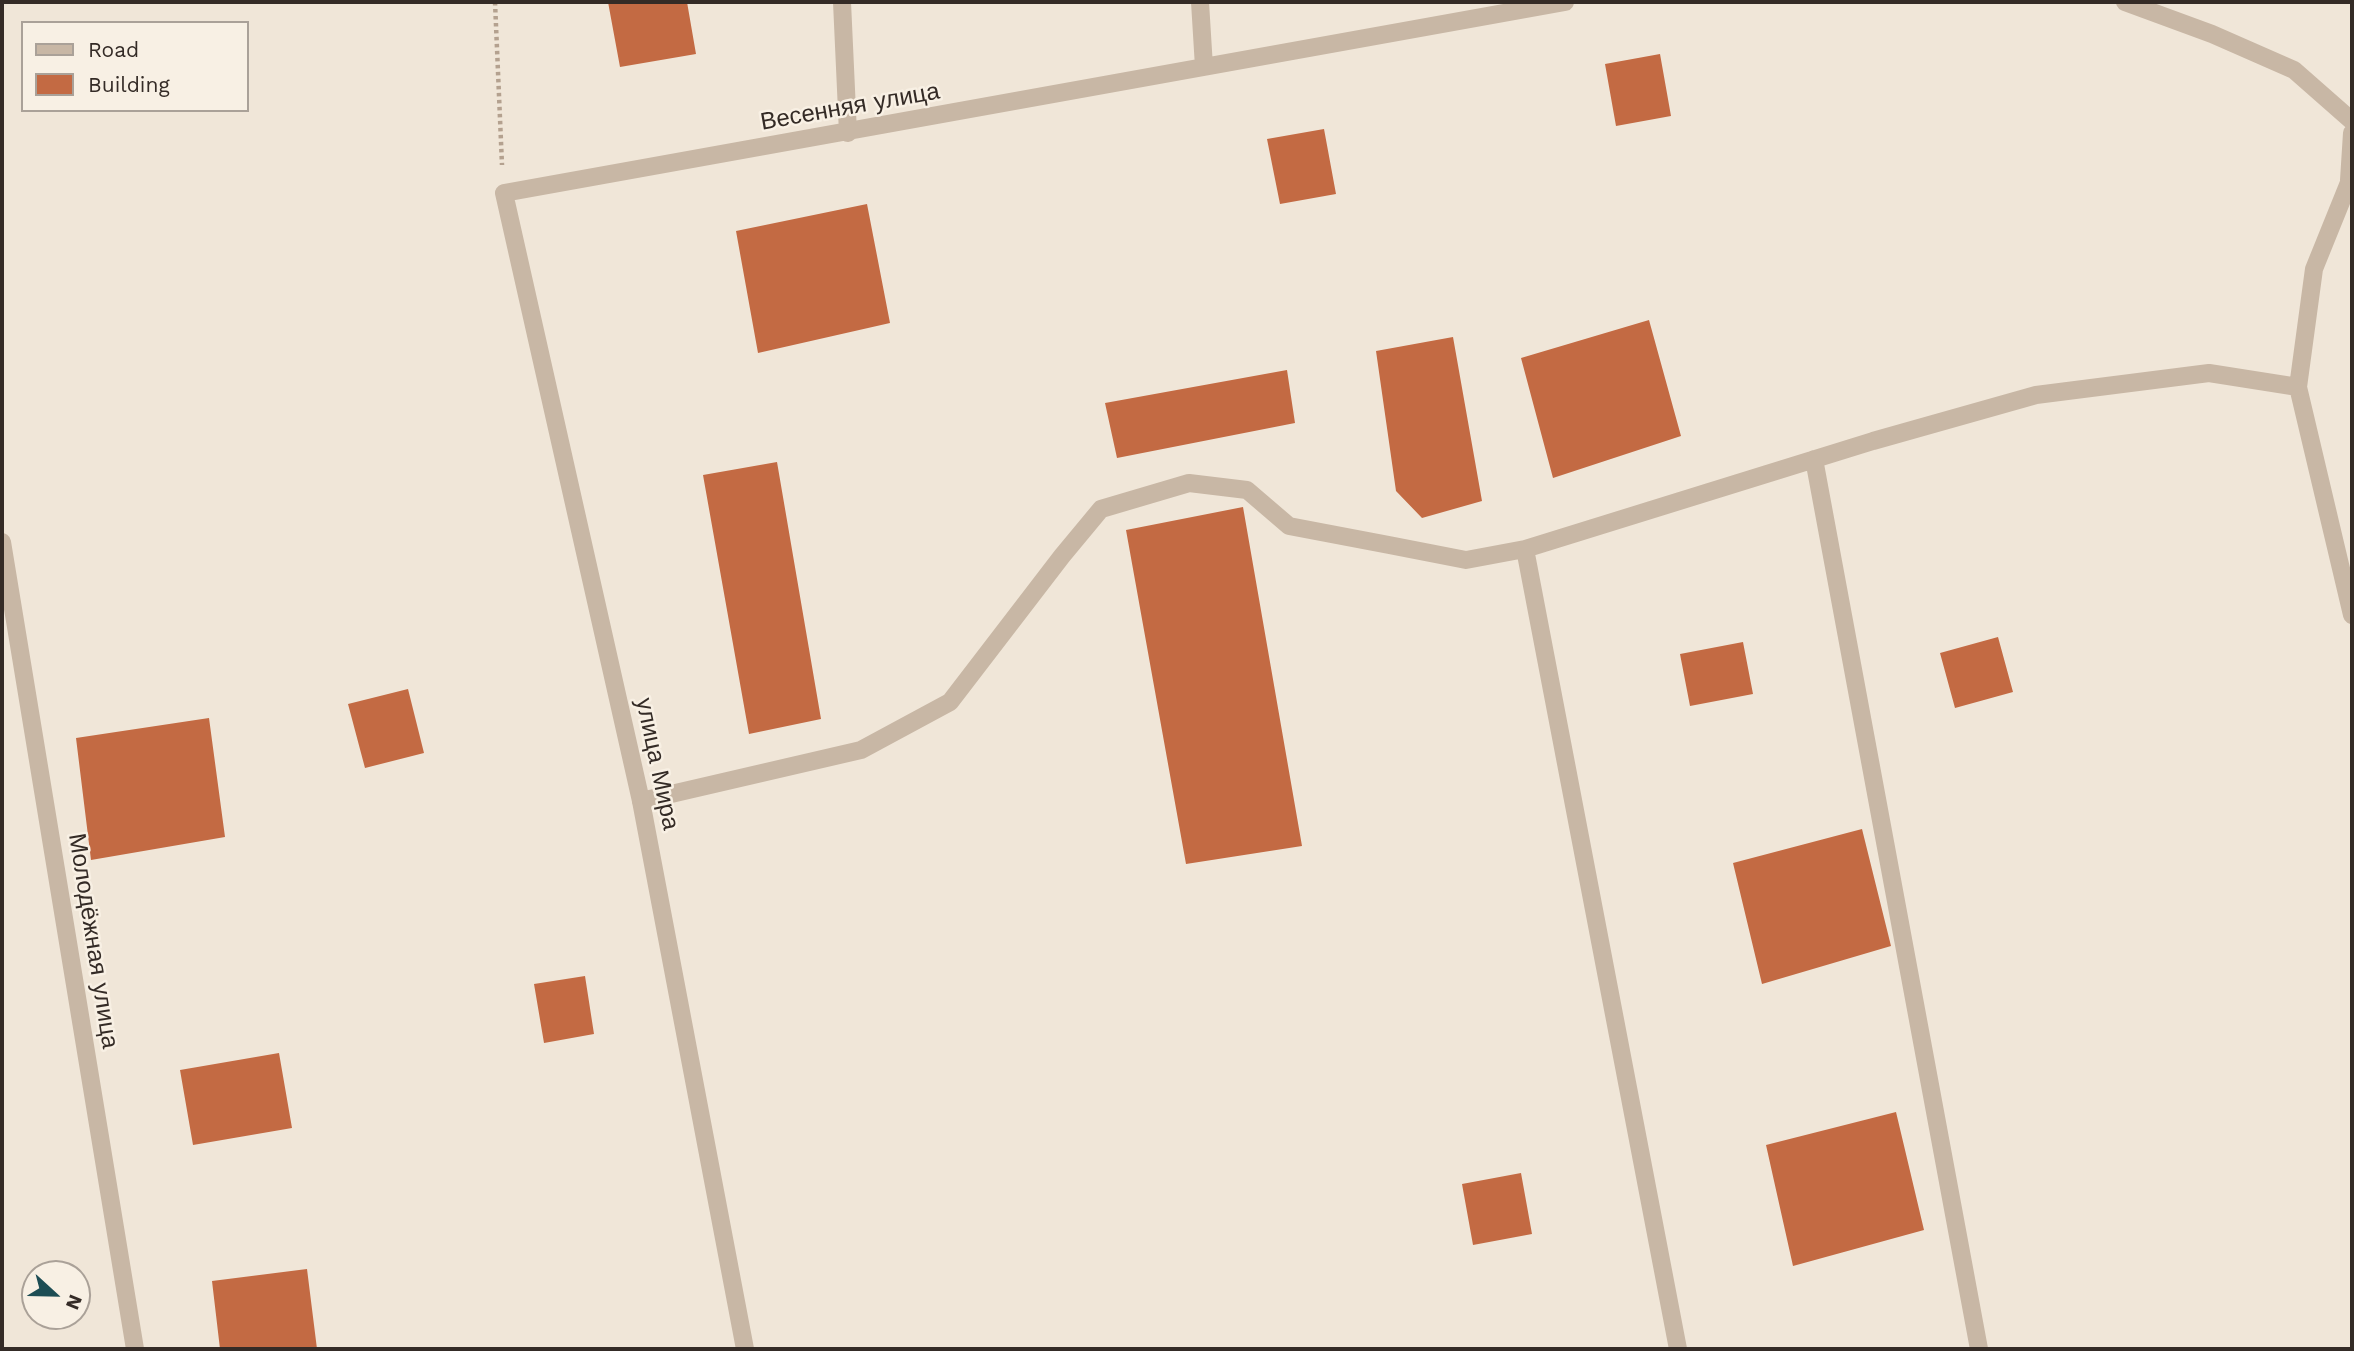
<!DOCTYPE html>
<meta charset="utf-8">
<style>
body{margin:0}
#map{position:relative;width:2354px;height:1351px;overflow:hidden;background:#f0e6d8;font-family:"Work Sans",sans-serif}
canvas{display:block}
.frame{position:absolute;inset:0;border:4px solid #342b26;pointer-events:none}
.legend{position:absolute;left:21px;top:21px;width:228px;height:91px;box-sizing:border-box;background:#f8f0e4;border:2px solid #aaa198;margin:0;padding:9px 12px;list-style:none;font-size:21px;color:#342b26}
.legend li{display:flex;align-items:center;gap:14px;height:35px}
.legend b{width:35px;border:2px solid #aaa198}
.north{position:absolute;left:21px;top:1260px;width:70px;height:70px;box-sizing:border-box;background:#f8f0e4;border:2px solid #aaa198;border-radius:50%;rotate:112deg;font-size:19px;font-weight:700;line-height:28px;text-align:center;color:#342b26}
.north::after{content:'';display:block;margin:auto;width:24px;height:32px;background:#1d4d54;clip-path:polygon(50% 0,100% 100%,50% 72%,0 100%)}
</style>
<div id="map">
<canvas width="2354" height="1351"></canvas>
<div class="frame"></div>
<ul class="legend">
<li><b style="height:9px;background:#c8b7a5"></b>Road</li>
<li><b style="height:19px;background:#c36a43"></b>Building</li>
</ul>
<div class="north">N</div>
</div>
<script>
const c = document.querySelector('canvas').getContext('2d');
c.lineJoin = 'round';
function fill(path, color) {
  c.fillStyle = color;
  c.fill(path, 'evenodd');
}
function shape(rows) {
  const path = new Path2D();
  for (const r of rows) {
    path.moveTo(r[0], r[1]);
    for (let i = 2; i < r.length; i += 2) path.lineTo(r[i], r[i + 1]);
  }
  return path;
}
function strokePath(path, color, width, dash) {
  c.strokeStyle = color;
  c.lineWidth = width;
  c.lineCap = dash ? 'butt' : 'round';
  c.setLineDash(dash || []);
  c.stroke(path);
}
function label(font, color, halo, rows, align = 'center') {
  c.font = font + ' "Work Sans",sans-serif';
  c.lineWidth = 5;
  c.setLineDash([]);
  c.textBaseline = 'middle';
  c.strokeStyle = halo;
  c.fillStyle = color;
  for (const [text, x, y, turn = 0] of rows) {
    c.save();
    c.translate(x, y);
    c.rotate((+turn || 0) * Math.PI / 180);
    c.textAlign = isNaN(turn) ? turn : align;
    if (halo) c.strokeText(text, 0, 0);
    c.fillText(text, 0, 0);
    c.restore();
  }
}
const building = shape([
 [608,2,687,2,696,54,620,67],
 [1660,54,1671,116,1616,126,1605,64],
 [1324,129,1336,194,1280,204,1267,139],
 [867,204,890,323,758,353,736,231],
 [1649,320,1681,436,1553,478,1521,358],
 [1453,337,1482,501,1422,518,1396,491,1376,351],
 [1287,370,1295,423,1117,458,1105,403],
 [777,462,821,719,749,734,703,475],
 [1243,507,1302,846,1186,864,1126,530],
 [1998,637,2013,692,1955,708,1940,653],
 [1743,642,1753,694,1690,706,1680,654],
 [408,689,424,753,365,768,348,704],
 [209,718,225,837,91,860,76,738],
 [1862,829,1891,946,1762,984,1733,863],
 [585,976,594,1034,544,1043,534,984],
 [279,1053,292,1128,193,1145,180,1070],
 [1896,1112,1924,1230,1793,1266,1766,1145],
 [1521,1173,1532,1234,1473,1245,1462,1184],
 [307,1269,317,1349,220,1349,212,1281]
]);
const path = shape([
 [495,2,502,165]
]);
const lane = shape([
 [2125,2,2212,34,2294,70,2352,121],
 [2352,175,2314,269,2298,387,2352,615],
 [2349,180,2352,133],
 [1814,459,1979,1349],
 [641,801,861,750,950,702,1062,556,1101,509,1189,483,1247,490,1289,526,1389,545,1466,560,1525,549],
 [1678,1349,1525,549,1873,441,2036,395,2209,373,2298,387]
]);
const street = shape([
 [842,2,848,133],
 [1200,2,1204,67],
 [2,542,135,1349],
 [745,1349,641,801,504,193,1565,2]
]);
const streetNames = [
 ["Весенняя улица",850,107,-10],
 ["улица Мира",657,764,78],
 ["Молодёжная улица",93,941,81]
];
fill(building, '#c36a43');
strokePath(path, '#b4a18f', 4.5, [3.5, 3.5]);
strokePath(lane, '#c8b7a5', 18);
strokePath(street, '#c8b7a5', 18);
label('24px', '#342b26', '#f8f0e4', streetNames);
</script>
